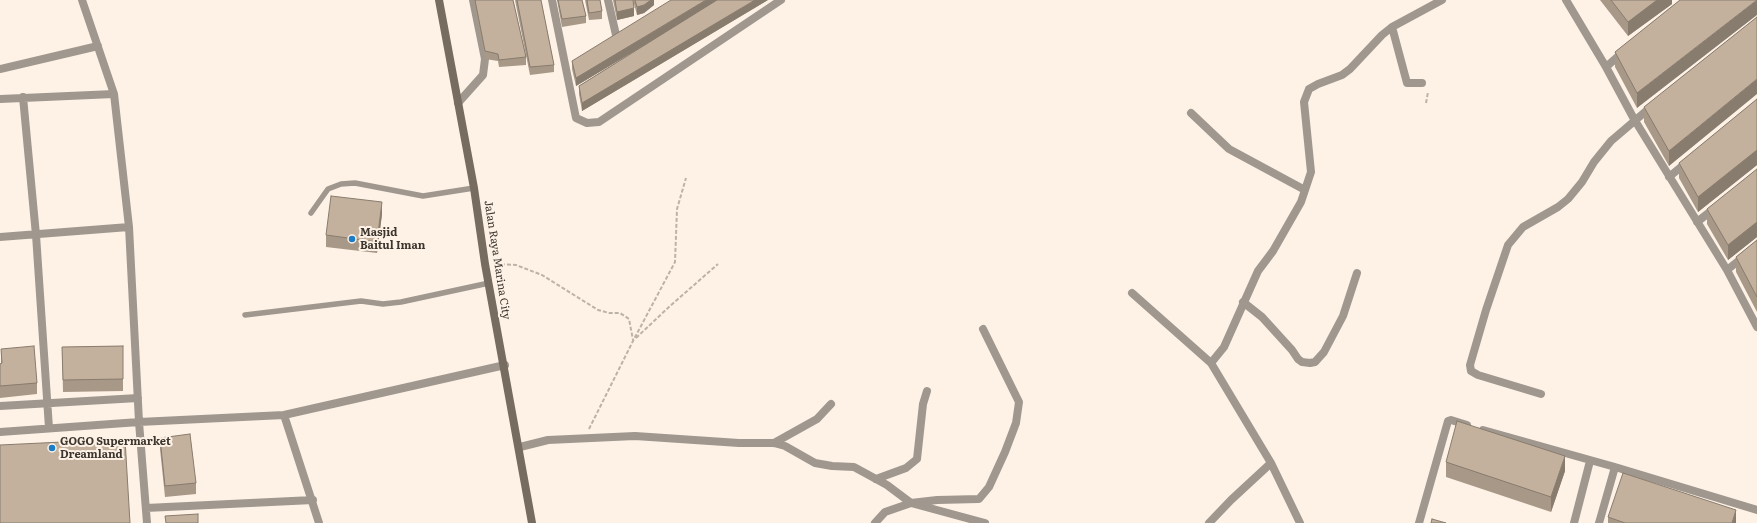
<!DOCTYPE html>
<style>
body{margin:0}
canvas{display:block;background:#fef2e6}
</style>
<canvas width="1757" height="523"></canvas>
<script>
const c = document.querySelector('canvas').getContext('2d');
c.lineJoin = 'round';
function shape(rows) {
  const path = new Path2D();
  for (const r of rows) {
    path.moveTo(r[0], r[1]);
    for (let i = 2; i < r.length; i += 2) path.lineTo(r[i], r[i + 1]);
  }
  return path;
}
function strokePath(path, color, width, dash) {
  c.strokeStyle = color;
  c.lineWidth = width;
  c.lineCap = dash ? 'butt' : 'round';
  c.setLineDash(dash || []);
  c.stroke(path);
}
function fill(path, color) {
  c.fillStyle = color;
  c.fill(path, 'evenodd');
}
function label(font, color, halo, rows, align = 'center') {
  c.font = font + ' Literata,serif';
  c.lineWidth = 4;
  c.setLineDash([]);
  c.textBaseline = 'middle';
  c.strokeStyle = halo;
  c.fillStyle = color;
  for (const [text, x, y, turn = 0] of rows) {
    c.save();
    c.translate(x, y);
    c.rotate((+turn || 0) * Math.PI / 180);
    c.textAlign = isNaN(turn) ? turn : align;
    if (halo) c.strokeText(text, 0, 0);
    c.fillText(text, 0, 0);
    c.restore();
  }
}
const path = shape([
 [1426,103,1428,92],
 [495,264,516,265,542,275,598,310,609,313,620,313,629,319,633,340],
 [636,338,670,306,718,264],
 [589,429,633,341,675,262,677,209,686,178]
]);
const service = shape([
 [311,213,328,189,341,184,355,183,423,196,474,188],
 [245,315,361,301,383,304,401,302,489,283]
]);
const minor = shape([
 [82,0,114,94,129,227,139,422,147,523],
 [552,0,576,118,587,123,599,122,781,0],
 [608,0,616,35],
 [1566,0,1606,67,1634,119,1727,270,1757,327],
 [1392,27,1407,83,1422,83],
 [1606,67,1622,53],
 [0,69,98,46],
 [23,97,36,235,49,428],
 [0,99,114,94],
 [458,103,483,75,485,59,473,0],
 [1191,113,1229,149,1305,190],
 [1669,177,1687,162],
 [1697,222,1715,208],
 [0,237,129,227],
 [1727,270,1757,246],
 [1132,293,1211,363,1271,463],
 [1243,302,1262,317,1292,350,1298,359,1302,362,1310,363,1315,362,1324,352,1343,316,1357,273],
 [1211,363,1224,347,1258,271,1273,251,1301,202,1311,172,1304,102,1309,89,1318,84,1342,75,1350,69,1382,35,1392,27,1442,0],
 [1541,394,1478,375,1471,371,1470,365,1486,310,1508,245,1523,227,1558,207,1568,199,1582,182,1594,162,1611,141,1652,106],
 [0,406,138,398],
 [284,415,319,523],
 [1483,430,1615,467,1757,510],
 [0,432,139,422,284,415,505,365],
 [774,443,817,419,831,404],
 [520,447,548,440,635,436,739,443,774,443,785,446,815,463,832,466,854,467,887,485,911,503,985,523],
 [876,479,906,468,917,459,923,404,927,391],
 [146,508,313,500],
 [875,523,885,512,911,503,937,500,979,499,989,487,1005,452,1016,423,1019,402,983,329],
 [1209,523,1231,500,1271,463,1300,523],
 [1419,523,1448,421,1451,420,1467,425],
 [1574,523,1590,461],
 [1599,523,1615,467]
]);
const secondary = shape([
 [439,0,474,188,485,264,532,523]
]);
const wall = shape([
 [473,0,513,0,526,57,526,65,499,67,498,61,485,59],
 [515,0,541,0,554,65,554,72,530,75],
 [557,0,582,0,586,16,586,23,562,27],
 [585,0,600,0,602,11,602,19,589,20],
 [613,0,633,0,634,16,617,20],
 [633,0,654,0,654,5,644,13,637,15],
 [768,0,582,111,579,94,579,86,643,46,576,86,572,69,572,61],
 [1600,0,1672,0,1672,4,1628,36],
 [1680,0,1637,108,1615,67,1615,52],
 [1757,17,1669,166,1644,122,1644,107],
 [1757,99,1757,165,1698,212,1679,178,1679,163],
 [1757,169,1757,237,1728,260,1707,224,1707,209],
 [382,214,377,253,326,247,326,235],
 [1757,240,1757,312,1736,272,1736,257],
 [123,346,123,391,63,392,62,347],
 [1,349,37,383,37,394,0,398,0,364,1,363],
 [160,438,196,483,196,494,165,497,160,449],
 [1446,462,1565,471,1551,512,1446,477],
 [1608,517,1736,523,1608,523]
]);
const shadedWall = shape([
 [651,0,654,0,654,5,644,13,637,15,637,7],
 [706,0,720,0,576,86,576,78],
 [755,0,768,0,582,111,582,103],
 [1657,0,1672,0,1672,4,1628,36,1628,22],
 [1757,0,1757,15,1637,108,1637,93],
 [634,8,634,16,617,20,617,12],
 [1757,79,1757,94,1669,166,1669,151],
 [1757,150,1757,165,1698,212,1698,197],
 [382,202,382,214,377,253,377,242],
 [1757,222,1757,237,1728,260,1728,245],
 [1565,456,1565,471,1551,512,1551,497],
 [1736,510,1736,523,1732,523]
]);
const building = shape([
 [475,0,513,0,526,57,499,60,498,54,485,51,475,0],
 [517,0,541,0,554,65,530,67,517,0],
 [558,0,582,0,586,16,562,19,558,0],
 [587,0,600,0,602,11,589,13,587,0],
 [615,0,633,0,634,8,617,12,615,0],
 [635,0,651,0,644,5,637,7,635,0],
 [671,0,706,0,576,78,572,61,671,0],
 [717,0,755,0,582,103,579,86,717,0],
 [1611,0,1657,0,1628,22,1611,0],
 [1680,0,1757,0,1637,93,1615,52,1680,0],
 [1757,17,1757,79,1669,151,1644,107,1757,17],
 [1757,99,1757,150,1698,197,1679,163,1757,99],
 [1757,169,1757,222,1728,245,1707,209,1757,169],
 [331,196,382,202,377,242,326,235,331,196],
 [1757,240,1757,297,1736,257,1757,240],
 [34,346,37,383,0,386,0,364,2,363,1,349,34,346],
 [123,346,123,379,63,380,62,347,123,346],
 [1457,421,1565,456,1551,497,1446,462,1457,421],
 [190,434,196,483,165,486,160,438,190,434],
 [125,439,130,523,0,523,0,445,125,439],
 [1623,473,1736,510,1732,523,1625,523,1608,517,1623,473],
 [198,514,198,523,166,523,165,516,198,514],
 [1432,519,1446,523,1431,523,1432,519]
]);
const markers = [
 [352,239,4,"#1b7cc8"],
 [52,448,4,"#1b7cc8"]
];
const poiNames = [
 ["Masjid",360,233],
 ["Baitul Iman",360,246],
 ["GOGO Supermarket",60,442],
 ["Dreamland",60,455]
];
const streetNames = [
 ["Jalan Raya Marina City",497,260,81]
];
strokePath(path, '#bcb2a7', 2, [4, 2]);
strokePath(service, '#a0988f', 5.5);
strokePath(minor, '#a0988f', 8);
strokePath(secondary, '#776c60', 8);
fill(wall, '#a89887');
fill(shadedWall, '#887c6e');
fill(building, '#c3b19d');
strokePath(building, '#887c6e', 1);
for (const [x, y, r, color] of markers) {
  const dot = new Path2D();
  dot.arc(x, y, r, 0, 2 * Math.PI);
  c.fillStyle = color;
  c.fill(dot);
  strokePath(dot, '#fef2e6', 1.5);
}
label('bold 11px', '#3d362e', '#fef2e6', poiNames, 'left');
label('11px', '#3d362e', '#fef2e6', streetNames);
</script>
